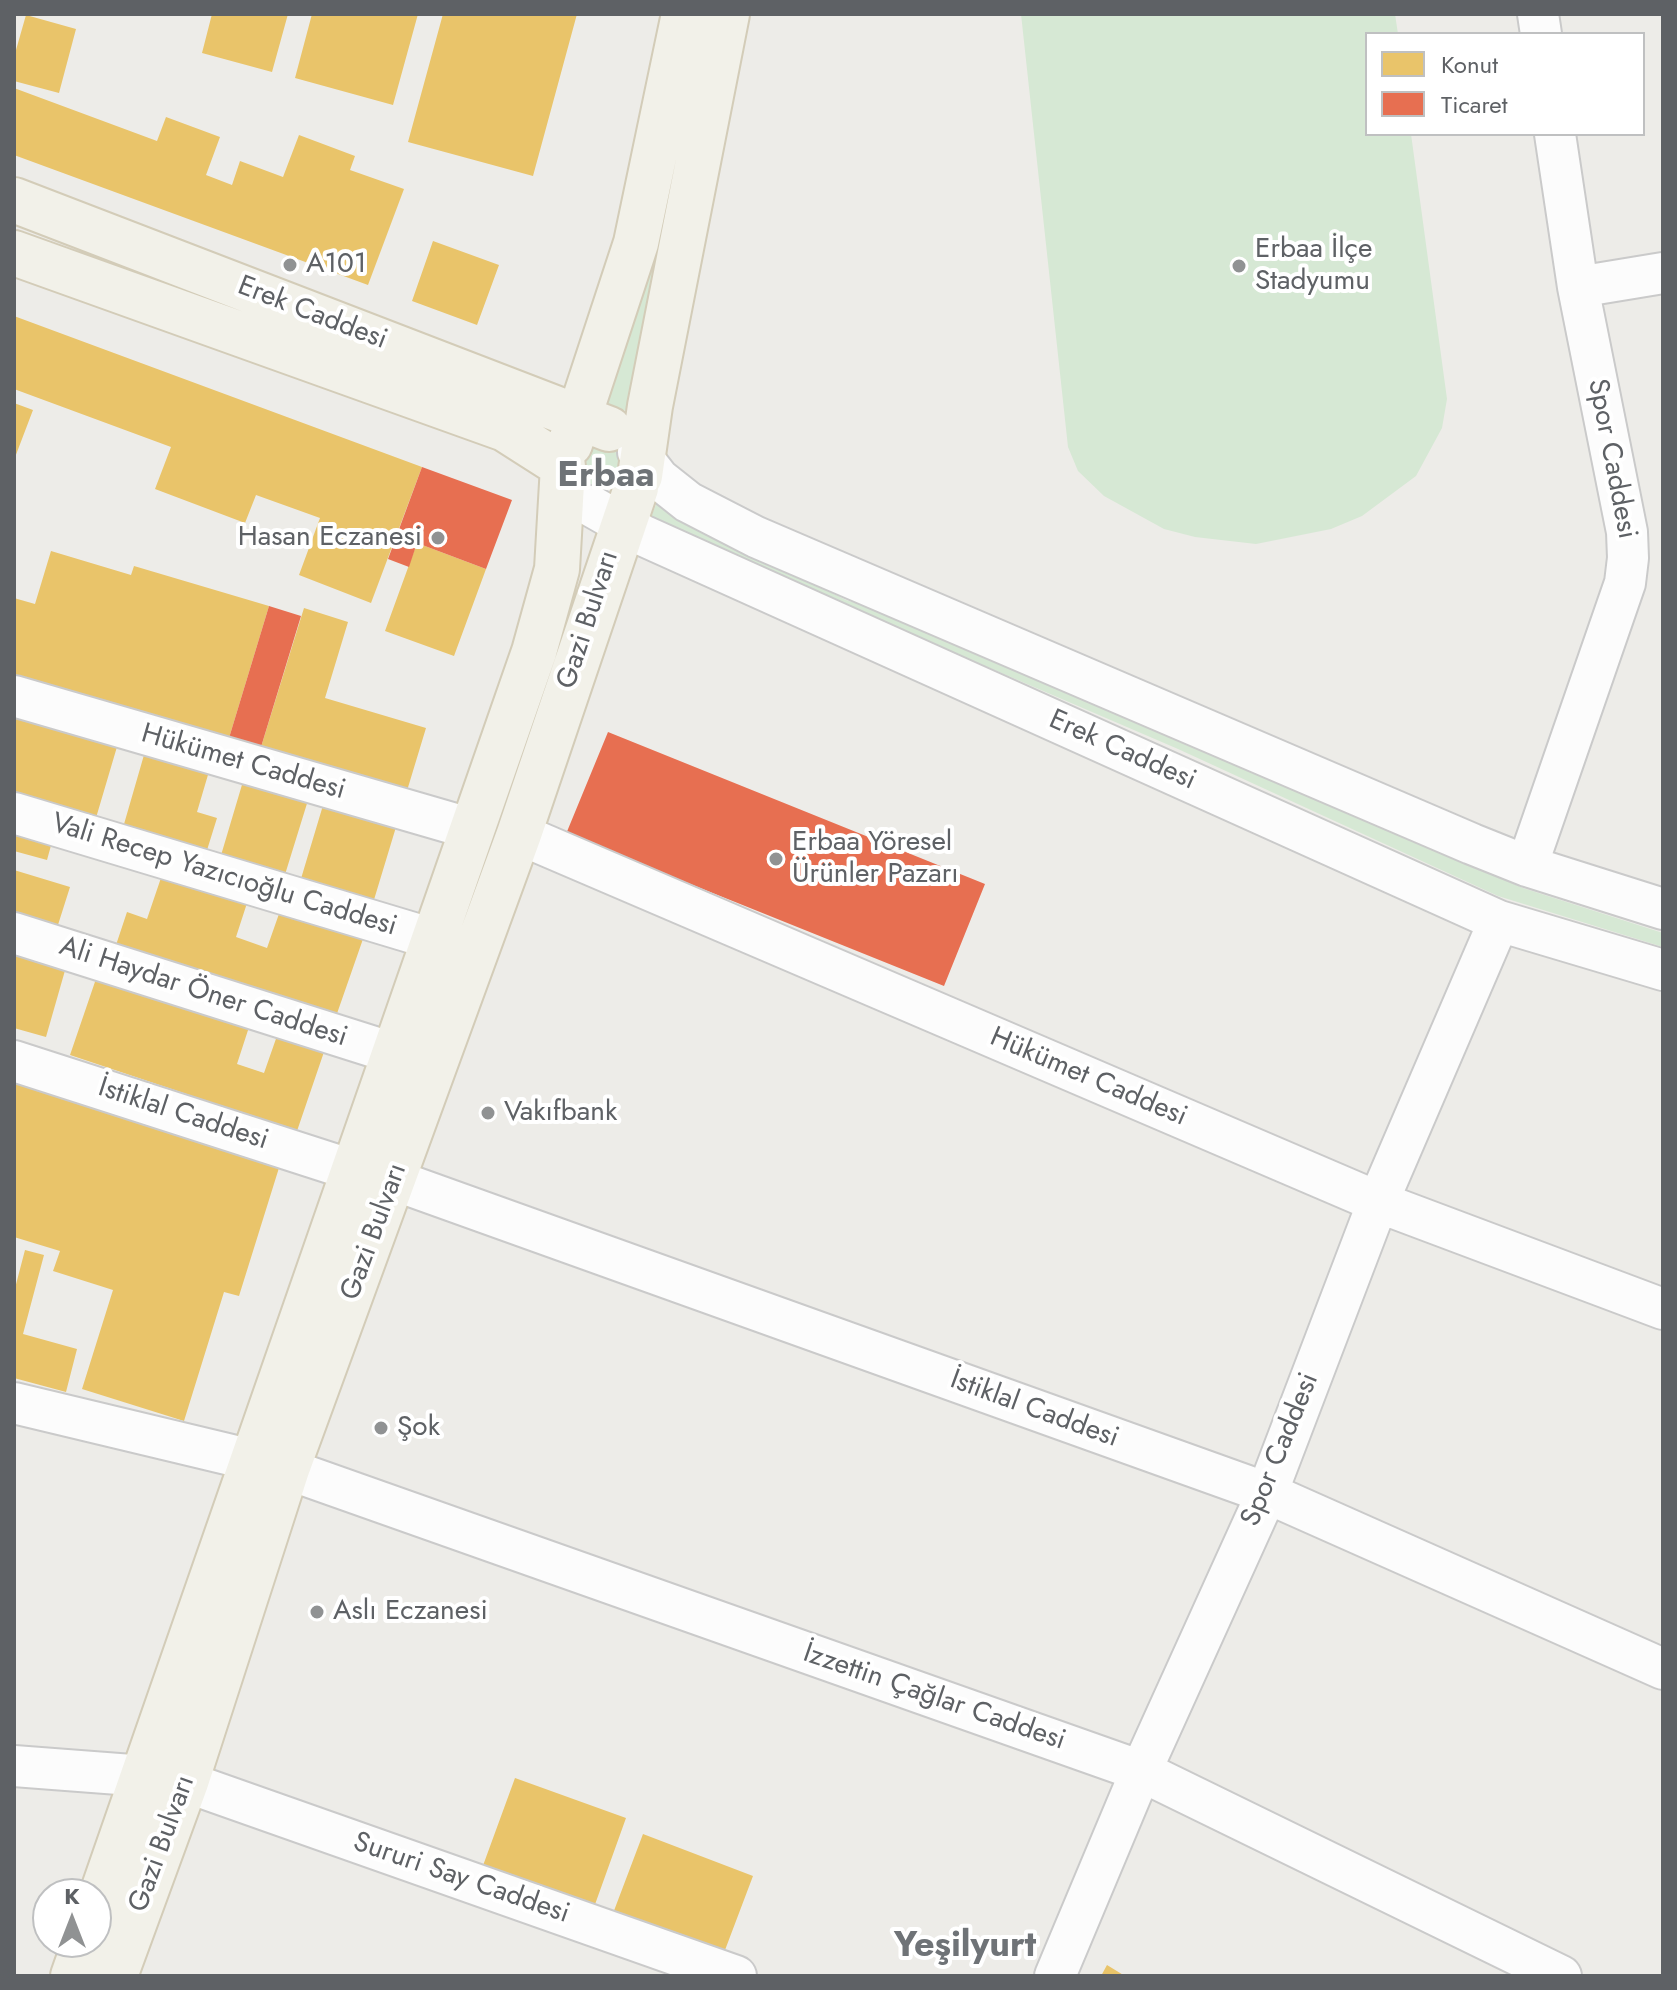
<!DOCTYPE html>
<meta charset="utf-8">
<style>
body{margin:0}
#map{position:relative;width:1677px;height:1990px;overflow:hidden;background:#edece8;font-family:Jost,sans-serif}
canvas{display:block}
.frame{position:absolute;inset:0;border:16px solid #5e6165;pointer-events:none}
.legend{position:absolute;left:1365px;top:32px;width:280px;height:104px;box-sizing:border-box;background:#fff;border:2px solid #bfc0c1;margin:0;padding:10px 14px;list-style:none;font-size:24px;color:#5e6165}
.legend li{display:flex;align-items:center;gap:16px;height:40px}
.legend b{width:40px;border:2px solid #bfc0c1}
.north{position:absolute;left:32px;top:1878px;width:80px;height:80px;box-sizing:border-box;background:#fff;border:2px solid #bfc0c1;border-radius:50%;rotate:0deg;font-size:22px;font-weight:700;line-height:32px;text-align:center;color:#5e6165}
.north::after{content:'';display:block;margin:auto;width:28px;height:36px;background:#909293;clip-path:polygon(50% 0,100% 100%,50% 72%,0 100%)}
</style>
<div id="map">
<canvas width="1677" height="1990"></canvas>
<div class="frame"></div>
<ul class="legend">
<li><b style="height:22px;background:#e9c46a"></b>Konut</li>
<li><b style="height:22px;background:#e76f51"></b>Ticaret</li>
</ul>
<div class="north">K</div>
</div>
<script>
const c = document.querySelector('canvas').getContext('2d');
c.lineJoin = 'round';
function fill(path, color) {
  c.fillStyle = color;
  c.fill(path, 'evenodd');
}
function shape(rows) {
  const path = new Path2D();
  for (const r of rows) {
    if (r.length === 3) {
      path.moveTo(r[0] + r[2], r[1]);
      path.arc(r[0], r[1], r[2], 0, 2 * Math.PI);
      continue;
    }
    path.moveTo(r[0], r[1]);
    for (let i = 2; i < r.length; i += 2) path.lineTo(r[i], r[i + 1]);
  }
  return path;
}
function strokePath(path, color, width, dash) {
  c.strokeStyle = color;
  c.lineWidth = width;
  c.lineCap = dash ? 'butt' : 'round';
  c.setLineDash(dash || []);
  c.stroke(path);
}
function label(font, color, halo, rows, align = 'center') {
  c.font = font + ' Jost,sans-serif';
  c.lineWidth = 8;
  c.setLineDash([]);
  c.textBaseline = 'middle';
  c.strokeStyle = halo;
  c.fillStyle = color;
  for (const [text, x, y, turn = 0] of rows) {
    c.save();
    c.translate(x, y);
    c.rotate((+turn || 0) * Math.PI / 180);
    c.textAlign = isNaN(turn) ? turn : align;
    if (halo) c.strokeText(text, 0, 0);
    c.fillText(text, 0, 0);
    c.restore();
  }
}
const green = shape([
 [712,14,630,412,604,404],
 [1021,14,1395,14,1398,34,1367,34,1367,134,1411,134,1447,399,1442,428,1416,476,1362,516,1331,529,1256,544,1195,537,1164,529,1104,496,1078,471,1068,447],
 [602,467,21],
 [659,497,682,518,846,600,908,619,1523,888,1663,933,1663,947,1498,896,1178,749,855,610,651,517]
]);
const homes = shape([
 [212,14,288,14,272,72,202,53],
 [312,14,418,14,393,105,295,78],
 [443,14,577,14,533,176,408,142],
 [26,15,76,29,59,93,14,81,14,57],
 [14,88,157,141,166,117,220,137,206,175,232,185,240,161,283,177,299,135,355,156,350,170,404,189,368,285,14,155],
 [433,241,499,265,477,325,412,301],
 [14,316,422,467,371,603,299,575,320,518,256,495,245,523,155,489,171,447,14,389],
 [14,403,33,410,14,460],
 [417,543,486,569,454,656,385,631],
 [51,551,131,575,134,566,269,606,229,738,261,747,304,608,348,622,325,698,426,728,373,903,300,882,324,802,309,797,283,881,219,862,244,778,210,768,197,812,217,818,203,863,120,838,146,748,119,740,93,828,14,805,14,598,35,604],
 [14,819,55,831,47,860,14,851],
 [14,870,70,887,57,928,14,915],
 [163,872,248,900,236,937,267,948,280,911,363,939,333,1025,114,951,127,912,147,919],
 [14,944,68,960,46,1037,14,1028],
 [98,973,250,1024,237,1064,264,1073,278,1033,325,1049,297,1131,70,1055],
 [14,1072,283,1155,239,1296,224,1292,184,1421,82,1389,113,1290,53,1271,60,1251,14,1237],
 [25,1250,44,1255,23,1334,77,1349,66,1392,14,1378,14,1292],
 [515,1778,626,1818,593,1910,481,1871],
 [643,1834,753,1876,722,1958,612,1916],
 [1107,1965,1125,1976,1101,1976]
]);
const shops = shape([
 [422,467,512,500,486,569,417,543,409,567,388,559],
 [269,606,301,616,261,747,229,738],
 [608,732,985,884,944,986,566,834]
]);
const minor = shape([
 [1538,14,1541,34],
 [1578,287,1663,273],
 [638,452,659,479,688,502,756,537,1472,844,1527,866,1663,909],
 [591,506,642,535,1499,921,1663,970],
 [14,696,472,829],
 [14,813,433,939],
 [519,834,1378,1202,1663,1309],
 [1527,866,1625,583,1628,558,1627,532,1578,287,1555,134],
 [14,933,393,1053],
 [14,1061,352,1170],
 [394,1180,1267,1493,1663,1669],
 [14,1403,252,1460],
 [287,1469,1141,1771,1561,1976],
 [14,1766,145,1776],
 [186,1782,736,1976],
 [1055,1976,1141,1771,1267,1493,1378,1202,1499,921]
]);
const major = shape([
 [14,200,609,429],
 [14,253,505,429,563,466,557,569,534,652,96,1911],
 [570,444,636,243,684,14],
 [640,476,650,406,727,14],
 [73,1976,85,1942],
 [115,1976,186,1782,287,1469,519,834,636,488]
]);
const markers = [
 [290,265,8,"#909293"],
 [1239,266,8,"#909293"],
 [438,538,8,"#909293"],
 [776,859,8,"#909293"],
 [488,1113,8,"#909293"],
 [381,1428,8,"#909293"],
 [317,1612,8,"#909293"]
];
const poiNames = [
 ["Erbaa İlçe",1255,250],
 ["Stadyumu",1255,282],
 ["A101",306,265],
 ["Hasan Eczanesi",422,538,"right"],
 ["Erbaa Yöresel",792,843],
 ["Ürünler Pazarı",792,875],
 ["Vakıfbank",504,1113],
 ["Şok",397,1428],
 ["Aslı Eczanesi",333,1612]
];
const streetNames = [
 ["Erek Caddesi",312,314,21],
 ["Spor Caddesi",1611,459,79],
 ["Gazi Bulvarı",589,620,-72],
 ["Erek Caddesi",1122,751,24],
 ["Hükümet Caddesi",243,763,16],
 ["Vali Recep Yazıcıoğlu Caddesi",224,876,17],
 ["Ali Haydar Öner Caddesi",203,993,18],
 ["Hükümet Caddesi",1088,1078,23],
 ["İstiklal Caddesi",183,1115,18],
 ["Gazi Bulvarı",375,1232,-70],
 ["İstiklal Caddesi",1034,1410,20],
 ["Spor Caddesi",1281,1450,-68],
 ["İzzettin Çağlar Caddesi",934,1698,19],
 ["Gazi Bulvarı",163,1844,-70],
 ["Sururi Say Caddesi",461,1879,19]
];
const districtNames = [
 ["Erbaa",606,477],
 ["Yeşilyurt",965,1947]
];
fill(green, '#d6e8d4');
fill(homes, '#e9c46a');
fill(shops, '#e76f51');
strokePath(minor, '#cacaca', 44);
strokePath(major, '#d3ccb8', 48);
strokePath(minor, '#fcfcfc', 40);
strokePath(major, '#f2f1e9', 44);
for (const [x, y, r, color] of markers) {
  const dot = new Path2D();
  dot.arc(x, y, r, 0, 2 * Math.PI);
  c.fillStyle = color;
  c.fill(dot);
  strokePath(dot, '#fff', 3);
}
label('28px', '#5e6165', '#fff', poiNames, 'left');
label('28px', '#5e6165', '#fff', streetNames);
label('bold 36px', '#6f7377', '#fff', districtNames);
</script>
